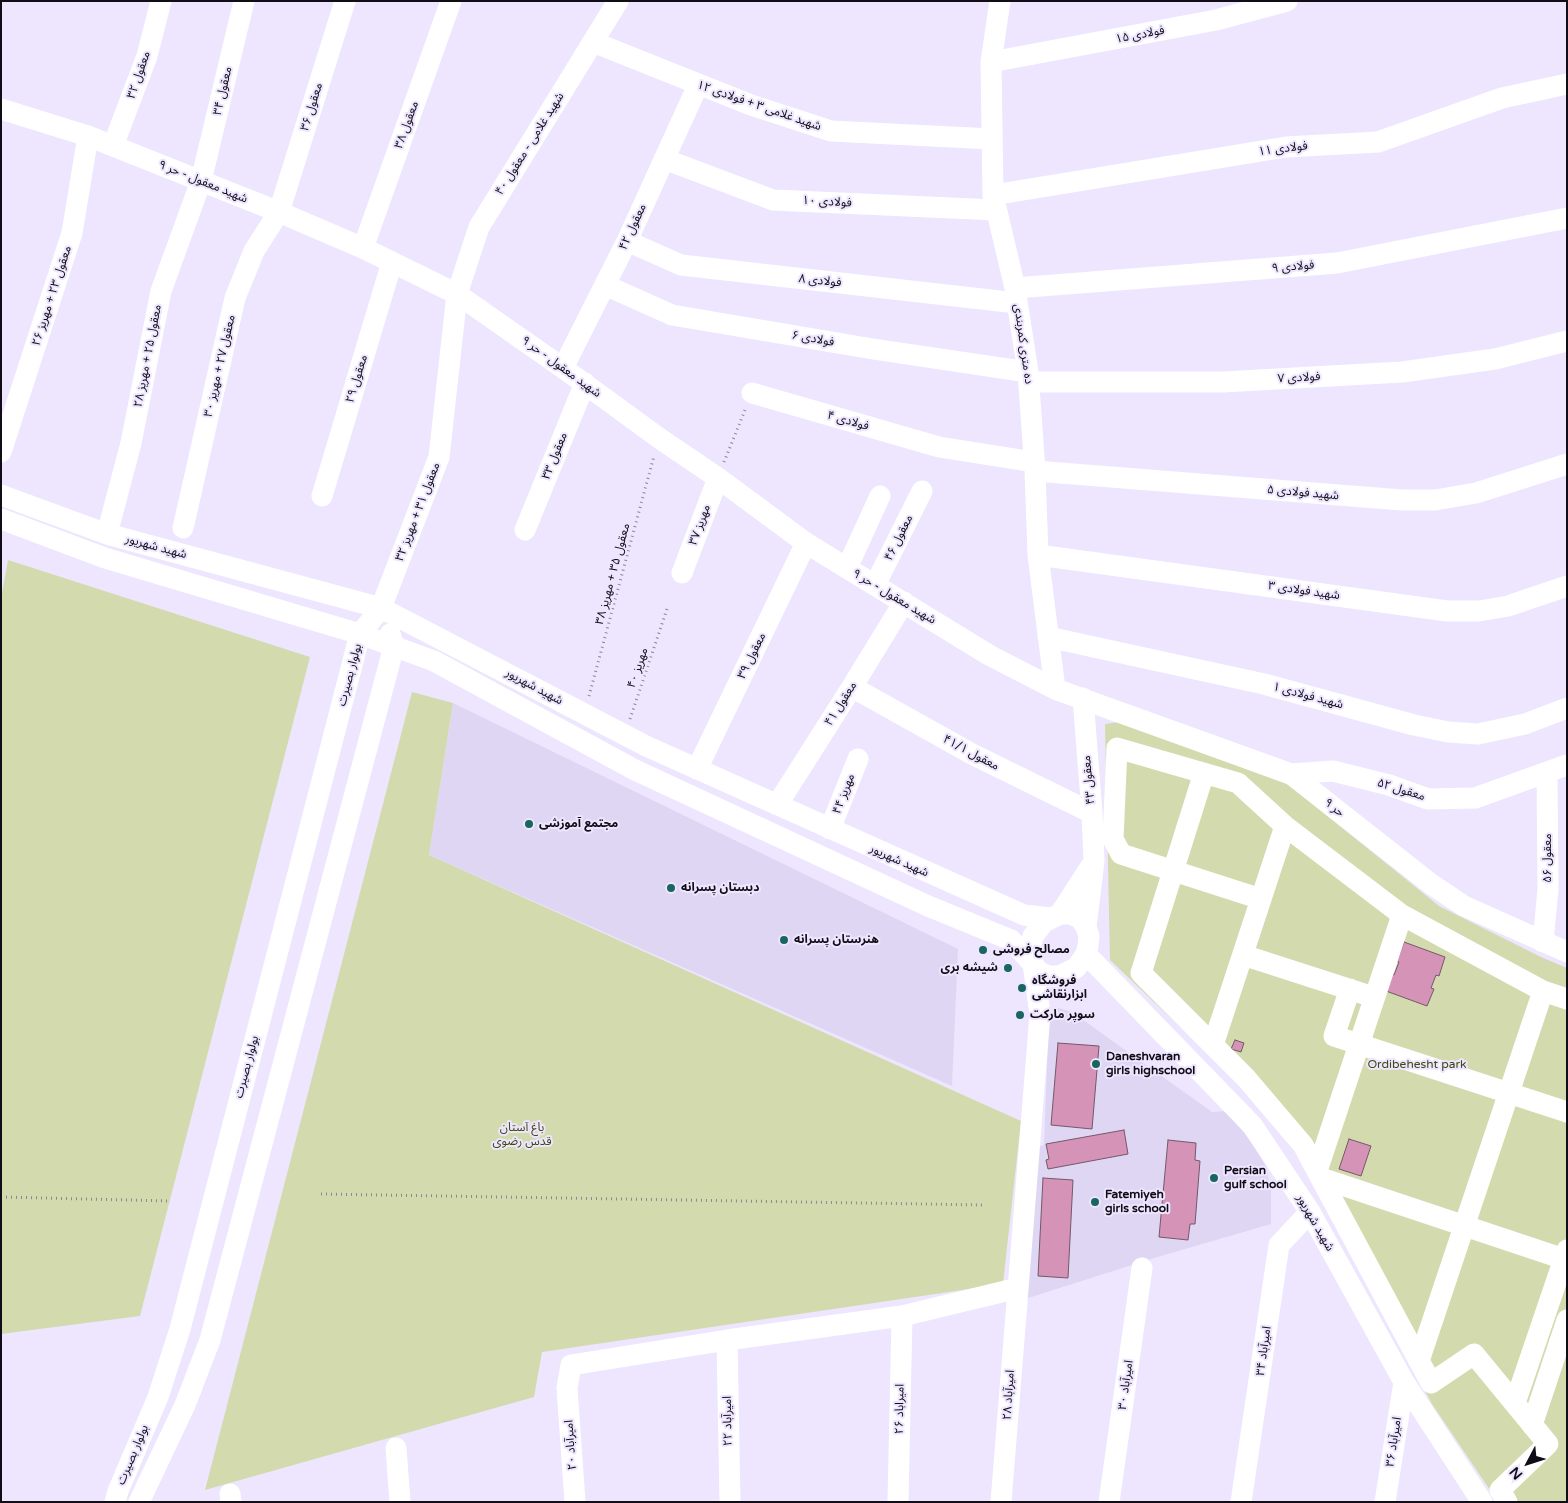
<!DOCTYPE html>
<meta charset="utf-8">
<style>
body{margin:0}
#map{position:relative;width:1568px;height:1503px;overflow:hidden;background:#ede6fe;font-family:"Varela Round",sans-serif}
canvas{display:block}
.frame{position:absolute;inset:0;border:2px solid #100d17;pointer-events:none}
.north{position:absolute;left:1503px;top:1438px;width:50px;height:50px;-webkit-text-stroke:4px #ede6fe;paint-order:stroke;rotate:230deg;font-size:14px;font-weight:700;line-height:20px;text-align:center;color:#100d17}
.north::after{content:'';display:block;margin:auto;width:18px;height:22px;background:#100d17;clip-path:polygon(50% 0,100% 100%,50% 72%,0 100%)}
</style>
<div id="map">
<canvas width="1568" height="1503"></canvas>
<div class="frame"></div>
<div class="north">N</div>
</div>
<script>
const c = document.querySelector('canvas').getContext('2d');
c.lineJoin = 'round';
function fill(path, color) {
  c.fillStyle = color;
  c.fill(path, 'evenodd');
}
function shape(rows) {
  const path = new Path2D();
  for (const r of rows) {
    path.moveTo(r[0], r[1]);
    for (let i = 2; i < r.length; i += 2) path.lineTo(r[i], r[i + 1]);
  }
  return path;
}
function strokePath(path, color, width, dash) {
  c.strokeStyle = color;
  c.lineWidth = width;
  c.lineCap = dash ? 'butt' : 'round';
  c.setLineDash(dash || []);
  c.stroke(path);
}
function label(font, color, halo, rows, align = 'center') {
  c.font = font + ' "Varela Round","Noto Sans Arabic",sans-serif';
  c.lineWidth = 4;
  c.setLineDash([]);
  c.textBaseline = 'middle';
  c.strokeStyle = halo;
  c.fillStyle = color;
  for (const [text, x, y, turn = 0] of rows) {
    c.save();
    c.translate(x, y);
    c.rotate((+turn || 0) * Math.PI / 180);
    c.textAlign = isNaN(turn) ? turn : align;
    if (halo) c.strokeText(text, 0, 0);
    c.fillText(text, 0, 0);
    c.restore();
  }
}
const built = shape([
 [453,703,958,949,952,1086,429,855],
 [1055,1007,1072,1012,1212,1112,1225,1111,1254,1144,1266,1167,1271,1189,1271,1224,1154,1258,1025,1299,1037,1147,1044,1145,1049,1016]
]);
const green = shape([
 [8,560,310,657,140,1316,1,1334,1,599],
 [412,692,453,703,429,855,1021,1121,1003,1284,542,1352,534,1397,205,1490],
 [1120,722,1289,785,1439,906,1541,957,1567,968,1567,1502,1498,1502,1432,1404,1329,1209,1291,1146,1242,1086,1110,960,1105,724]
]);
const building = shape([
 [1404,942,1445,957,1439,976,1436,975,1431,988,1434,989,1427,1006,1386,991,1392,974,1394,975,1399,962,1397,961,1404,942],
 [1235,1040,1244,1043,1241,1052,1231,1049,1235,1040],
 [1058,1043,1099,1046,1092,1129,1051,1125,1058,1043],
 [1124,1130,1128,1154,1048,1169,1046,1160,1049,1159,1046,1144,1124,1130],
 [1349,1139,1371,1146,1361,1176,1339,1169,1349,1139],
 [1168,1140,1196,1143,1195,1160,1200,1161,1195,1224,1190,1224,1188,1240,1159,1237,1168,1140],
 [1043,1178,1073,1180,1068,1278,1038,1276,1043,1178]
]);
const path = shape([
 [724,462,745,410],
 [589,696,654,456],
 [630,719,668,606],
 [321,1194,984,1205],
 [1,1197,170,1201]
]);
const minor = shape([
 [1000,1,991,62,993,195,1015,288,1028,372,1035,471,1038,555,1055,689],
 [593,42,751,105,831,131,992,139],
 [991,62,1216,20,1287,1],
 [1,109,88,136,279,212,363,248,457,294,563,368,659,438,718,478,806,543,989,655,1055,689,1291,774,1431,884,1464,906,1567,952],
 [113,146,147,56,161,1],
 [664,159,773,200,996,210],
 [993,195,1286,147,1378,142,1502,98,1567,84],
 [627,241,681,265,1017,303],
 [363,248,451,1],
 [605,285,672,315,873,349,1028,372],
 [1015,288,1337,263,1567,218],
 [563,368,627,241,698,85],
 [1029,382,1223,382,1402,372,1495,359,1567,341],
 [752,393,939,447,1034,462],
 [1,452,72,233,88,136],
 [1035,471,1402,500,1435,500,1476,493,1567,464],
 [1,495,107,534,381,608,646,746,1024,915,1051,918],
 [322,496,392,262],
 [1,519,105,558,360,634,434,661,635,770,928,906,1011,940,1033,964,1040,1014,1001,1502],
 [183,528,235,298,254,251,279,212,345,1],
 [525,530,585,383],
 [107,534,131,443,161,291,201,181,244,1],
 [1038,555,1447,611,1479,611,1508,606,1567,586],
 [847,568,880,496],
 [682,573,718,478],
 [875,585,922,491],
 [1048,637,1264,684,1414,725,1448,732,1478,734,1525,724,1567,708],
 [852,687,972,754,1092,813],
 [1083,698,1092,813,1094,861,1086,927],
 [697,769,806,543],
 [1204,773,1141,973,1246,1078,1303,1145,1431,1383,1474,1354,1548,1444,1500,1490,1507,1502],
 [1291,774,1333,771,1389,785,1428,799,1475,798,1567,765],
 [777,805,852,687,904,602],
 [830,829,858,759],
 [1261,899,1121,854,1113,839,1117,748,1238,783,1285,826,1402,915,1543,991,1567,999],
 [1060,914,1070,914,1080,918,1086,927,1089,936,1088,946,1086,954,1076,968,1059,976,1049,976,1039,972,1033,964,1030,954,1031,945,1033,936,1044,922,1060,914],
 [1060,914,1091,866],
 [1543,942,1548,889,1547,773],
 [1086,954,1252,1125,1310,1212,1404,1382,1482,1502],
 [1243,955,1364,994],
 [1350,989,1334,1036,1567,1112],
 [1213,1045,1285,826],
 [1317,1171,1402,915],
 [1321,1178,1567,1260],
 [727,1340,730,1502],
 [1419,1361,1543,991],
 [1515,1403,1567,1250],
 [1532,1425,1567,1320],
 [396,1448,400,1502],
 [230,1494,231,1502],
 [115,1502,118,1491,158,1397,180,1329,360,634,381,608,439,457,457,294,479,227,618,1],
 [139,1502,185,1405,210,1340,394,646,390,634],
 [575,1502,567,1388,571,1365,727,1340,902,1316,1018,1288],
 [898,1502,902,1316],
 [1109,1502,1142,1268],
 [1241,1502,1279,1245,1310,1212],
 [1385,1502,1404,1382]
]);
const markers = [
 [529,824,5,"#19655f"],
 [671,888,5,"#19655f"],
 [784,940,5,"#19655f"],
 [983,950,5,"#19655f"],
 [1008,968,5,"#19655f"],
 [1022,988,5,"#19655f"],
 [1020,1015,5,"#19655f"],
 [1096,1064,5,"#19655f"],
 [1214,1178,5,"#19655f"],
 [1095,1202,5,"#19655f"]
];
const streetNames = [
 ["فولادی ۱۵",1140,35,-11],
 ["معقول ۳۲",139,75,-71],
 ["معقول ۳۴",223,91,-77],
 ["شهید غلامی ۳ + فولادی ۱۲",759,106,19],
 ["معقول ۳۶",312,107,-73],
 ["معقول ۳۸",407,125,-70],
 ["شهید غلامی - معقول ۴۰",530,144,-58],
 ["فولادی ۱۱",1283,149,-7],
 ["شهید معقول - حر ۹",203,182,22],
 ["فولادی ۱۰",827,202,3],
 ["معقول ۴۲",633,227,-65],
 ["فولادی ۹",1293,267,-5],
 ["فولادی ۸",820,281,6],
 ["معقول ۲۳ + مهریز ۲۶",52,296,-72],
 ["فولادی ۶",813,339,10],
 ["ده متری کمربندی",1023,344,82],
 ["معقول ۲۵ + مهریز ۲۸",148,356,-79],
 ["معقول ۲۷ + مهریز ۳۰",220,366,-77],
 ["شهید معقول - حر ۹",561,367,36],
 ["فولادی ۷",1299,378,-3],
 ["معقول ۲۹",357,379,-73],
 ["فولادی ۴",848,421,16],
 ["معقول ۳۳",555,456,-68],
 ["شهید فولادی ۵",1303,493,5],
 ["معقول ۳۱ + مهریز ۳۲",418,512,-69],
 ["مهریز ۳۷",700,525,-70],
 ["معقول ۴۶",899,538,-64],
 ["شهید شهریور",156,547,15],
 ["معقول ۳۵ + مهریز ۳۸",613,574,-75],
 ["شهید فولادی ۳",1304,591,8],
 ["شهید معقول - حر ۹",894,597,31],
 ["معقول ۳۹",752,656,-64],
 ["مهریز ۴۰",638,668,-71],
 ["بولوار بصیرت",350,675,-75],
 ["شهید شهریور",534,687,28],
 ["شهید فولادی ۱",1308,696,15],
 ["معقول ۴۱",841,704,-58],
 ["معقول ۴۱/۱",971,753,28],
 ["معقول ۴۳",1089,780,-95],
 ["معقول ۵۲",1401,790,17],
 ["مهریز ۴۴",844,794,-69],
 ["حر ۹",1334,808,38],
 ["معقول ۵۶",1548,858,-90],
 ["شهید شهریور",899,861,24],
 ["بولوار بصیرت",247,1067,-75],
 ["شهید شهریور",1315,1223,60],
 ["امیرآباد ۳۴",1264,1351,-82],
 ["امیرآباد ۳۰",1126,1385,-82],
 ["امیرآباد ۲۸",1009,1395,-86],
 ["امیراباد ۲۶",900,1409,-89],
 ["امیرآباد ۲۲",728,1421,-91],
 ["امیرآباد ۳۶",1394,1442,-81],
 ["امیرآباد ۲۰",571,1445,-94],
 ["بولوار بصیرت",133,1455,-67]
];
const poiNames = [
 ["مجتمع آموزشی",539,824],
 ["دبستان پسرانه",681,888],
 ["هنرستان پسرانه",794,940],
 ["مصالح فروشی",993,950],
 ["شیشه بری",998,968,"right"],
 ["فروشگاه",1032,981],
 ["ابزارنقاشی",1032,995],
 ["سوپر مارکت",1030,1015],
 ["Daneshvaran",1106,1057],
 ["girls highschool",1106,1071],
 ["Persian",1224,1171],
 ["gulf school",1224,1185],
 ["Fatemiyeh",1105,1195],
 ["girls school",1105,1209]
];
const parkNames = [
 ["Ordibehesht park",1417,1065],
 ["باغ آستان",522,1128],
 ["قدس رضوی",522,1142]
];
fill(built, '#ded6f3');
fill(green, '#d3dbae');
fill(building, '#d493b7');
strokePath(building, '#745968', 1);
strokePath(path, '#8b8597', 3, [1, 4]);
strokePath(minor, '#fff', 21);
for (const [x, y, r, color] of markers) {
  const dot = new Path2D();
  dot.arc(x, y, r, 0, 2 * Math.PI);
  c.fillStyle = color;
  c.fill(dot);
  strokePath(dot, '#ede6fe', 2);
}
label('12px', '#100d17', '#ede6fe', streetNames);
label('bold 12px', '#100d17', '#ede6fe', poiNames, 'left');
label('12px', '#404714', '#ede6fe', parkNames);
</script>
